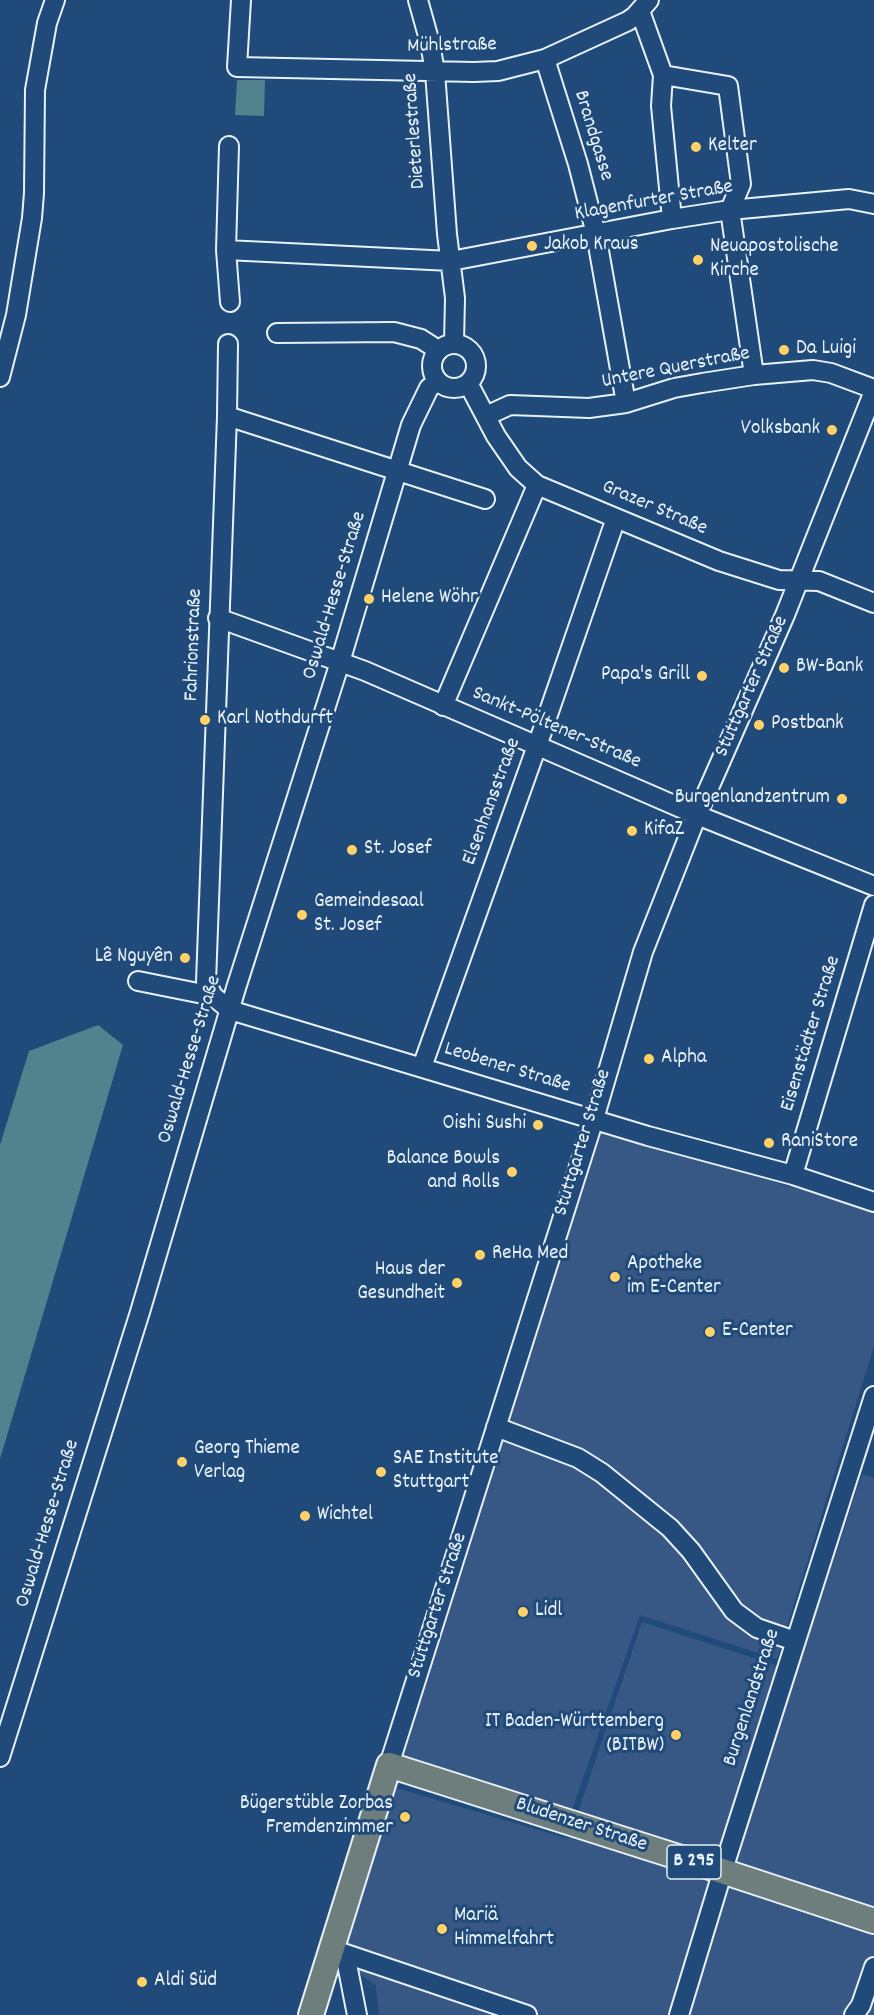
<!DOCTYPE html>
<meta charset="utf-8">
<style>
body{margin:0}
canvas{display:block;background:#1f4a7a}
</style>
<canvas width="874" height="2015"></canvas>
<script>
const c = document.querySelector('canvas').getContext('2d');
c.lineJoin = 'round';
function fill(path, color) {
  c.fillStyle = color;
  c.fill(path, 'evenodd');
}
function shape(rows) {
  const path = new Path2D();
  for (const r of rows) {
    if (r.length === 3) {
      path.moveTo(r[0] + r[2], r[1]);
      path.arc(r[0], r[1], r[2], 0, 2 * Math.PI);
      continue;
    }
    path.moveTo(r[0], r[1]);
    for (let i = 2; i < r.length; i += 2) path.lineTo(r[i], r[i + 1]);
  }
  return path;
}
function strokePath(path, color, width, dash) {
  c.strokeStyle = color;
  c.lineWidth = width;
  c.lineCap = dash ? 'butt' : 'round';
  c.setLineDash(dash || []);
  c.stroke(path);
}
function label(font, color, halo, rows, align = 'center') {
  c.font = font + ' Dekko,sans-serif';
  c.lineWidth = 6;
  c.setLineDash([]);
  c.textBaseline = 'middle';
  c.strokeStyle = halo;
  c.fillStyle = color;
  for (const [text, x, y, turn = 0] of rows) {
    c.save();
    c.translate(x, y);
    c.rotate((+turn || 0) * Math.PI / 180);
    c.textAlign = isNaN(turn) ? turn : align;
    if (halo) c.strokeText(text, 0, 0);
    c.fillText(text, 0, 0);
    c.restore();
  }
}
const built = shape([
 [583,1124,874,1212,874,1346,777,1659,640,1615,570,1816,383,1762],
 [862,1474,874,1478,874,2015,379,2015,376,1986,326,1947,379,1783,569,1839,642,1622,797,1672]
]);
const green = shape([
 [237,80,265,80,264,116,235,115],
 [98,1025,123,1045,0,1459,0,1145,29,1051]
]);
const minor = shape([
 [241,0,237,67,474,72,498,71,545,59,628,21,635,16,649,0],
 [418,0,430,43,435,72,447,234,455,298,454,343],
 [640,11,663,75,661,106,672,219],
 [545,59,578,164,596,234,626,403],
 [663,75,728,86,741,184,730,210],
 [229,146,226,250,230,302],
 [730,210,754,375],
 [226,250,451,261,672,219,730,210,849,199,874,204],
 [277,333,394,332,421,339,438,350],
 [454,366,22],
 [228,344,227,416,206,982,213,996,230,1010,648,1136,793,1175,874,1202],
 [0,377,16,315,32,218,34,193,35,90,47,23,55,0],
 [468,383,496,436,518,468,537,485,719,561,779,580,819,581,874,603],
 [227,416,485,499],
 [486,416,510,405,589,408,626,403,674,388,702,383,754,375,813,370,831,373,874,389],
 [218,618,365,671,697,815,874,886],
 [443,706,537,485],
 [138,981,213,996],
 [422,1067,543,729,616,518],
 [793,1175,874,905],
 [496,1427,578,1458,602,1473,670,1528,691,1551,734,1611,757,1628,795,1641],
 [0,1757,140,1312,236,988,340,662,411,425,429,388,438,381],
 [389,1765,594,1119,643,952,697,815,785,615,874,391],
 [331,1949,527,2015],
 [345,1954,357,2015],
 [679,2015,727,1857,874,1396],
 [854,2015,861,2005,874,1967]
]);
const major = shape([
 [311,2015,389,1765,722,1871,874,1921]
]);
const markers = [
 [696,147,6,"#ffd166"],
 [532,246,6,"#ffd166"],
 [698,260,6,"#ffd166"],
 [784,350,6,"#ffd166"],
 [832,430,6,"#ffd166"],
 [369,599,6,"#ffd166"],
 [784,668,6,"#ffd166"],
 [702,676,6,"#ffd166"],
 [205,720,6,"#ffd166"],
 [759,725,6,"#ffd166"],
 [842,799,6,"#ffd166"],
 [632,831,6,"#ffd166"],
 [352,850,6,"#ffd166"],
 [302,915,6,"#ffd166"],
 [185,958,6,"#ffd166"],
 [649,1059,6,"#ffd166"],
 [538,1125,6,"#ffd166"],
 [769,1143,6,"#ffd166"],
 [512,1172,6,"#ffd166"],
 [480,1255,6,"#ffd166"],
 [615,1277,6,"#ffd166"],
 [457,1283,6,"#ffd166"],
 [710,1332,6,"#ffd166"],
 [182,1462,6,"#ffd166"],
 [381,1472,6,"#ffd166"],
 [305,1516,6,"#ffd166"],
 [523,1612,6,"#ffd166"],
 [676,1735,6,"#ffd166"],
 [405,1817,6,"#ffd166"],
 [442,1929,6,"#ffd166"],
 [142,1982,6,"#ffd166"]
];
const shields = [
 [694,1862,54]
];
const shieldNames = [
 ["B 295",694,1862]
];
const streetNames = [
 ["Mühlstraße",452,47,-1],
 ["Dieterlestraße",416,131,-94],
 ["Brandgasse",592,136,73],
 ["Klagenfurter Straße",654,202,-10],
 ["Untere Querstraße",676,369,-11],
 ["Grazer Straße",654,509,23],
 ["Oswald-Hesse-Straße",336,596,-73],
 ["Fahrionstraße",195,645,-88],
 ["Stuttgarter Straße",753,687,-66],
 ["Sankt-Pöltener-Straße",556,729,23],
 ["Elsenhansstraße",493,802,-70],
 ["Eisenstädter Straße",812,1034,-73],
 ["Oswald-Hesse-Straße",191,1060,-73],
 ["Leobener Straße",507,1069,17],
 ["Stuttgarter Straße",584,1143,-73],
 ["Oswald-Hesse-Straße",49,1524,-73],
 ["Stuttgarter Straße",439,1606,-72],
 ["Burgenlandstraße",753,1698,-72],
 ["Bludenzer Straße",581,1826,18]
];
const poiNames = [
 ["Kelter",708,147],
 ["Jakob Kraus",544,246],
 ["Neuapostolische",710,248],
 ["Kirche",710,272],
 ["Da Luigi",796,350],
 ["Volksbank",820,430,"right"],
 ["Helene Wöhr",381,599],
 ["BW-Bank",796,668],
 ["Papa's Grill",690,676,"right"],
 ["Karl Nothdurft",217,720],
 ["Postbank",771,725],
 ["Burgenlandzentrum",830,799,"right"],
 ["KifaZ",644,831],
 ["St. Josef",364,850],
 ["Gemeindesaal",314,903],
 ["St. Josef",314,927],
 ["Lê Nguyên",173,958,"right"],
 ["Alpha",661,1059],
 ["Oishi Sushi",526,1125,"right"],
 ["RaniStore",781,1143],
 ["Balance Bowls",500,1160,"right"],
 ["and Rolls",500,1184,"right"],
 ["ReHa Med",492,1255],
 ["Apotheke",627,1265],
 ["im E-Center",627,1289],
 ["Haus der",445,1271,"right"],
 ["Gesundheit",445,1295,"right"],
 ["E-Center",722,1332],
 ["Georg Thieme",194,1450],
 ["Verlag",194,1474],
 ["SAE Institute",393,1460],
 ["Stuttgart",393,1484],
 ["Wichtel",317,1516],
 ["Lidl",535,1612],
 ["IT Baden-Württemberg",664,1723,"right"],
 ["(BITBW)",664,1747,"right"],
 ["Bügerstüble Zorbas",393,1805,"right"],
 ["Fremdenzimmer",393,1829,"right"],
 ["Mariä",454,1917],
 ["Himmelfahrt",454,1941],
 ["Aldi Süd",154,1982]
];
fill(built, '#375785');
fill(green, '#51828d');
strokePath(minor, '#e8f1f8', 22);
strokePath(major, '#e8f1f8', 28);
strokePath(minor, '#1f4a7a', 18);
strokePath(major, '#6d7e7c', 24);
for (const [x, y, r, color] of markers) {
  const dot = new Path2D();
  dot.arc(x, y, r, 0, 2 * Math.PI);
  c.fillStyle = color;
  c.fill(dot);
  strokePath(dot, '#1f4a7a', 2);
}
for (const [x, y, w] of shields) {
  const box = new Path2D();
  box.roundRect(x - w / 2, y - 17, w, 34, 4.5);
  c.fillStyle = '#1f4a7a';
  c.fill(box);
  strokePath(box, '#e8f1f8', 1.5);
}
label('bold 20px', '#e8f1f8', null, shieldNames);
label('21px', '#e8f1f8', '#1f4a7a', streetNames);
label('21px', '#e8f1f8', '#1f4a7a', poiNames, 'left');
</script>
